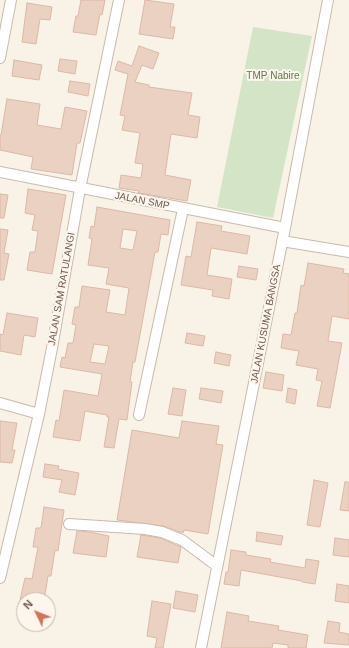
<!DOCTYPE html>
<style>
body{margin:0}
#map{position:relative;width:349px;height:648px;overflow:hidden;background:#f9f2e7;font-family:Arial,sans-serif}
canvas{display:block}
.north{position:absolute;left:16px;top:592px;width:40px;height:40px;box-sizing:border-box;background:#fdf6ed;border:1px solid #c4b7ae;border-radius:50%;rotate:313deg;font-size:11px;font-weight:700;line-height:16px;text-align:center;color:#6f594f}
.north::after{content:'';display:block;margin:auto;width:14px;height:18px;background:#d3735c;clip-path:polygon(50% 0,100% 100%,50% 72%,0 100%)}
</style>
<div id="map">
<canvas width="349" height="648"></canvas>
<div class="north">N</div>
</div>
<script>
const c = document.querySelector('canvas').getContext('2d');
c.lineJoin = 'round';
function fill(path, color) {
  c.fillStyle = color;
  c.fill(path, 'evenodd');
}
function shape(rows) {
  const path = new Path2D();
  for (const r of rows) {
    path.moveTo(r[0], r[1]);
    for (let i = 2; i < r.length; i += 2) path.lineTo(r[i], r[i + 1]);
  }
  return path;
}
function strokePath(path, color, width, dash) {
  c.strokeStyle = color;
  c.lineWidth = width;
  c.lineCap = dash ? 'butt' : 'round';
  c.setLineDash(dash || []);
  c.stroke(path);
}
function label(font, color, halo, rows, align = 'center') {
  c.font = font + ' Arial,sans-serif';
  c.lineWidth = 4;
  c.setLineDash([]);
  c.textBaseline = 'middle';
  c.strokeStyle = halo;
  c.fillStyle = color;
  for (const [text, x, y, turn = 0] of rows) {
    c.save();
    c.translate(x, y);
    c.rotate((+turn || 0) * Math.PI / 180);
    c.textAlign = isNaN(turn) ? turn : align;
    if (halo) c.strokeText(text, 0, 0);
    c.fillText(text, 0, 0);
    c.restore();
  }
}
const green = shape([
 [253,27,312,36,273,218,217,207]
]);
const building = shape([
 [81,0,105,0,102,15,100,14,96,35,73,32,76,16,78,16,81,0],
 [145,0,174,4,170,27,175,27,173,39,139,34,145,0],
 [27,3,52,7,50,20,40,19,36,44,22,42,27,3],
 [139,46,159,53,153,69,142,65,135,82,149,85,149,87,192,93,188,115,200,117,197,138,171,134,165,175,191,180,187,201,151,195,138,193,139,191,119,188,121,175,141,178,143,164,135,163,140,133,122,130,125,116,120,115,128,74,115,70,118,61,132,66,139,46],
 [60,59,77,61,75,74,58,71,60,59],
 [14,60,42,65,39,80,12,76,14,60],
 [70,81,90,84,88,96,68,92,70,81],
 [7,99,40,104,37,125,61,129,65,107,87,111,80,143,77,143,72,175,31,169,33,157,0,150,0,135,1,135,7,99],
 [28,189,66,195,52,274,27,270,30,252,35,252,38,231,32,230,35,215,25,213,28,189],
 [0,194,8,195,4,218,0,218,0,194],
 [97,207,170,220,168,235,161,234,158,252,155,252,135,362,133,362,130,382,132,382,127,420,119,419,114,448,104,447,109,417,107,417,107,415,85,411,80,441,53,437,56,420,59,421,64,390,98,396,102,374,60,367,62,357,65,358,68,343,73,343,76,325,72,324,75,307,79,307,82,286,110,290,106,312,125,315,129,288,106,284,109,268,88,265,92,239,89,238,91,226,94,227,97,207],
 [123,229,137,231,133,250,120,248,123,229],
 [94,344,109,346,105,364,90,362,94,344],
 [197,222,222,226,221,231,250,236,247,254,211,248,207,275,232,279,229,299,212,296,213,290,181,285,186,256,191,257,197,222],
 [0,229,8,230,4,253,9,254,4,280,0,280,0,229],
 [308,263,344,269,343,273,349,274,349,319,332,316,328,341,342,343,330,408,317,406,322,381,316,380,318,369,296,365,299,351,281,348,283,334,291,335,295,313,297,313,301,285,304,286,308,263],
 [239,266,258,269,256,280,237,277,239,266],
 [7,313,38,318,35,337,24,335,21,355,0,351,0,334,3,335,7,313],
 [187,333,205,336,203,346,185,343,187,333],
 [216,352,231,355,229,366,214,363,216,352],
 [266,372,284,375,282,391,263,388,266,372],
 [173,388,186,390,182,416,168,414,173,388],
 [201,388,223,391,221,403,199,399,201,388],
 [288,388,297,390,295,404,286,402,288,388],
 [0,421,17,423,12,450,15,450,12,463,0,462,0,421],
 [182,421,219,426,216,444,223,445,208,534,184,530,183,533,163,526,117,520,132,430,179,438,182,421],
 [45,464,59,466,58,469,79,473,75,495,59,492,62,480,43,477,45,464],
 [314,480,328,483,320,527,307,525,314,480],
 [345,482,349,482,349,511,340,510,345,482],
 [44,507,64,510,58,551,55,550,51,576,48,576,44,600,20,600,25,578,32,579,38,547,33,547,36,528,41,528,44,507],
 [77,531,90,532,109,536,106,557,73,553,77,531],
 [257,532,283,536,281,545,256,541,257,532],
 [141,535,160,538,181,547,178,563,137,557,141,535],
 [335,538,349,540,349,557,333,555,335,538],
 [231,550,246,552,246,555,271,559,270,562,305,568,306,559,319,561,315,584,302,582,302,581,241,570,239,586,224,584,226,572,228,572,231,550],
 [337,584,349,586,349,603,335,601,337,584],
 [176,591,198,595,195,612,173,608,176,591],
 [152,601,171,604,163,648,155,648,157,638,147,636,152,601],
 [227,612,249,616,248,621,279,626,278,630,308,635,306,648,288,648,288,645,273,643,272,648,221,648,227,612],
 [328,621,340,623,339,632,349,634,349,645,324,643,328,621]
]);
const minor = shape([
 [0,58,11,0],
 [0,172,285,228],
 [282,241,349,252],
 [0,403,39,414],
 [139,415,183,209],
 [69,524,145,529,162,532,182,540,217,566],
 [0,578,39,414,52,348,80,189,119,0],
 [201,648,285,228,328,0]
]);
const parkNames = [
 ["TMP Nabire",273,76]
];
const streetNames = [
 ["JALAN SMP",142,201,11],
 ["JALAN SAM RATULANGI",62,289,-80],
 ["JALAN KUSUMA BANGSA",266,324,-79]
];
fill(green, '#d4e5c7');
fill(building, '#ebd1c2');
strokePath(building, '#dbb8a5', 1);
strokePath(minor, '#c9baae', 12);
strokePath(minor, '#fff', 10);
label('10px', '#5a7a4c', '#fdf6ed', parkNames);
label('10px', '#6f594f', '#fdf6ed', streetNames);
</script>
